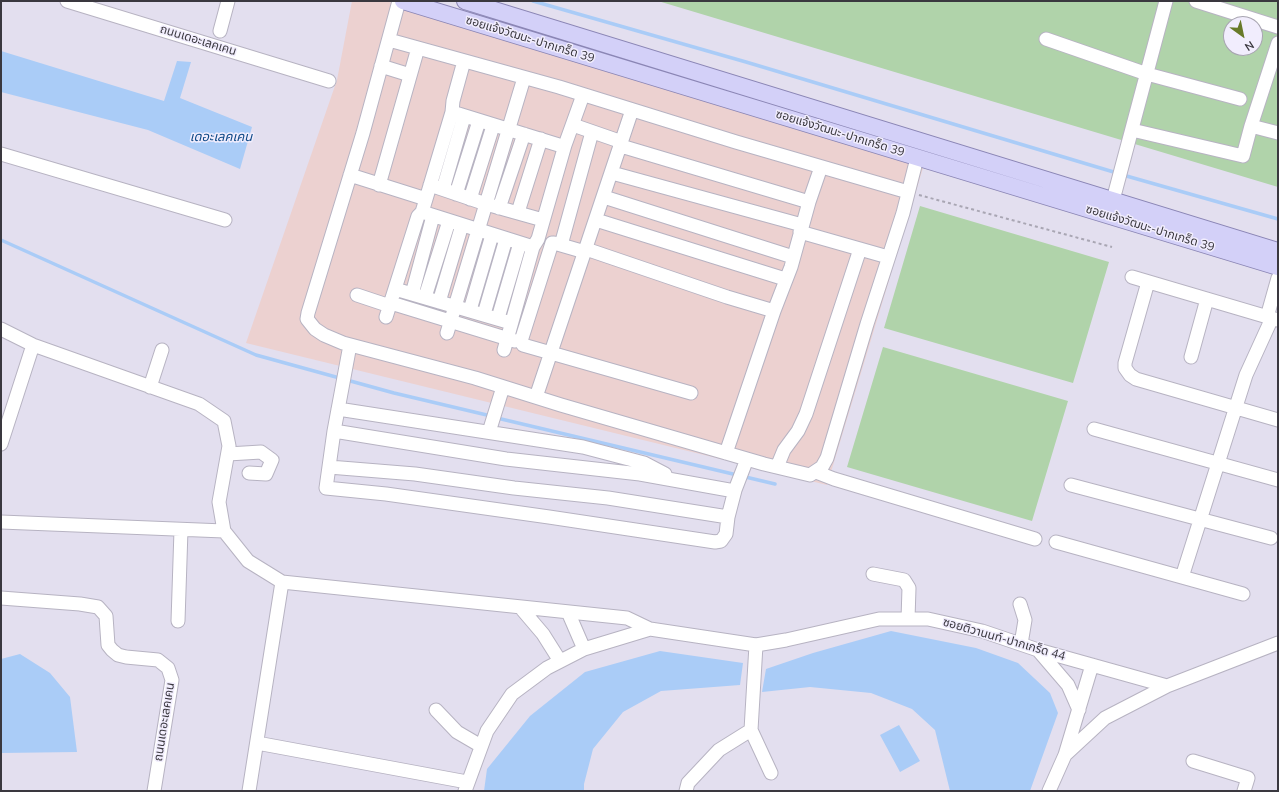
<!DOCTYPE html>
<meta charset="utf-8">
<style>
body{margin:0}
#map{position:relative;width:1279px;height:792px;overflow:hidden;background:#e3dfef;font-family:"Nunito Sans",sans-serif}
canvas{display:block}
.frame{position:absolute;inset:0;border:2px solid #3a383f;pointer-events:none}
.north{position:absolute;left:1223px;top:16px;width:40px;height:40px;box-sizing:border-box;background:#f1edfd;border:1px solid #a8a5b1;border-radius:50%;rotate:147deg;font-size:11px;font-weight:700;line-height:16px;text-align:center;color:#3a383f}
.north::after{content:'';display:block;margin:auto;width:14px;height:18px;background:#687a29;clip-path:polygon(50% 0,100% 100%,50% 72%,0 100%)}
</style>
<div id="map">
<canvas width="1279" height="792"></canvas>
<div class="frame"></div>
<div class="north">N</div>
</div>
<script>
const c = document.querySelector('canvas').getContext('2d');
c.lineJoin = 'round';
function fill(path, color) {
  c.fillStyle = color;
  c.fill(path, 'evenodd');
}
function shape(rows) {
  const path = new Path2D();
  for (const r of rows) {
    path.moveTo(r[0], r[1]);
    for (let i = 2; i < r.length; i += 2) path.lineTo(r[i], r[i + 1]);
  }
  return path;
}
function strokePath(path, color, width, dash) {
  c.strokeStyle = color;
  c.lineWidth = width;
  c.lineCap = dash ? 'butt' : 'round';
  c.setLineDash(dash || []);
  c.stroke(path);
}
function label(font, color, halo, rows, align = 'center') {
  c.font = font + ' "Nunito Sans","Noto Sans Thai",sans-serif';
  c.lineWidth = 3;
  c.setLineDash([]);
  c.textBaseline = 'middle';
  c.strokeStyle = halo;
  c.fillStyle = color;
  for (const [text, x, y, turn = 0] of rows) {
    c.save();
    c.translate(x, y);
    c.rotate((+turn || 0) * Math.PI / 180);
    c.textAlign = isNaN(turn) ? turn : align;
    if (halo) c.strokeText(text, 0, 0);
    c.fillText(text, 0, 0);
    c.restore();
  }
}
const commercial = shape([
 [352,1,386,1,923,168,827,485,246,343,337,80]
]);
const green = shape([
 [658,1,1278,1,1278,187],
 [1231,24,1255,24,1255,48,1231,48],
 [920,206,1109,262,1073,383,884,328],
 [883,347,1068,401,1032,521,847,467]
]);
const water = shape([
 [1,51,164,101,177,61,191,62,180,98,252,127,240,169,148,130,1,92],
 [891,631,976,648,1018,663,1050,693,1058,713,1030,791,950,791,935,730,912,709,871,693,810,687,762,692,766,669,813,653],
 [660,651,743,663,740,685,661,691,623,712,593,749,584,784,584,791,484,791,487,769,530,716,585,672],
 [20,654,50,673,70,697,77,752,1,753,1,659],
 [899,725,920,761,900,772,880,735]
]);
const stream = shape([
 [533,1,746,62,1117,173],
 [1123,175,1278,219],
 [1,240,256,355,394,393,491,416],
 [497,418,775,484]
]);
const path = shape([
 [919,195,1112,247]
]);
const minor = shape([
 [67,1,329,81],
 [399,1,363,133,308,313,307,319,315,329,324,335,343,343,475,378,561,405,764,464,810,475,822,467,827,458,867,324,903,213,917,158],
 [1196,1,1278,27],
 [220,31,228,1],
 [1046,39,1147,74,1240,99],
 [389,40,559,87,736,142,908,192],
 [381,66,410,75],
 [452,112,562,146,565,145],
 [573,125,622,142],
 [1251,126,1278,43],
 [1132,130,1243,156,1251,126,1278,133],
 [621,146,809,202,821,167],
 [1,154,225,220],
 [612,173,802,225],
 [350,175,426,199],
 [379,185,418,48],
 [430,185,486,204,543,220],
 [443,189,464,117],
 [456,194,479,121],
 [604,197,793,257],
 [470,199,493,126],
 [1113,200,1166,1],
 [499,208,524,134],
 [422,212,533,247],
 [518,212,541,139],
 [596,220,785,279],
 [800,232,888,257],
 [552,243,521,341,523,345,691,393],
 [554,243,585,252],
 [561,245,592,132],
 [586,249,727,297,774,311,791,267,809,202],
 [1132,277,1278,320],
 [1148,282,1125,363,1125,368,1130,375,1136,379,1278,420],
 [395,289,511,323],
 [412,294,433,216],
 [357,295,390,306],
 [425,297,449,221],
 [439,302,462,225],
 [391,303,515,341],
 [470,310,492,235],
 [484,314,506,239],
 [386,317,418,216,422,212,426,199,452,112,453,101,464,61],
 [1267,317,1278,278],
 [498,318,520,243],
 [1,329,33,345,199,404,224,421,229,446,219,502,224,531,248,561,282,582,249,791],
 [447,333,524,78],
 [350,345,334,431,326,488,386,494,549,517,715,542,721,541,726,534,728,517],
 [504,350,533,247,538,239,565,145,583,95],
 [1191,357,1207,299],
 [150,387,162,350],
 [536,397,632,110],
 [338,409,583,447,644,463,665,474],
 [1094,429,1278,480],
 [334,431,506,459,640,474,729,490,735,490,747,459],
 [489,432,503,387],
 [1,444,33,345],
 [726,453,774,311],
 [228,454,261,452,272,460,266,474,249,473],
 [329,467,415,474,514,488,608,498,728,517,735,490],
 [777,467,784,450,798,431,806,414,860,249],
 [816,472,834,479,1035,539],
 [1071,485,1271,538],
 [1,522,224,531],
 [1056,542,1243,594],
 [873,574,904,580,909,588,908,619],
 [1182,577,1246,375,1272,318],
 [282,582,627,618,650,629],
 [1,598,80,604,98,607,106,616,108,645,112,650,118,655,126,657,158,660,168,668,172,680,154,791],
 [1020,604,1025,620,1021,644],
 [520,607,543,634,560,661],
 [568,612,584,649],
 [178,621,181,530],
 [756,645,751,730,771,773],
 [1038,650,1068,685,1079,710],
 [436,710,457,732,481,746],
 [257,743,467,782],
 [1065,755,1092,665],
 [1193,761,1248,778,1244,791],
 [465,791,487,731,512,694,547,668,584,649,650,629,756,645,786,640,879,619,928,619,982,631,1038,650,1167,686,1278,643],
 [686,791,688,783,719,750,751,730],
 [1049,791,1065,755,1105,718,1167,686]
]);
const major = shape([
 [403,1,1278,267],
 [465,1,1278,251]
]);
const streetNames = [
 ["ซอยแจ้งวัฒนะ-ปากเกร็ด 39",530,40,17],
 ["ถนนเดอะเลคเคน",198,41,17],
 ["ซอยแจ้งวัฒนะ-ปากเกร็ด 39",840,134,17],
 ["ซอยแจ้งวัฒนะ-ปากเกร็ด 39",1150,229,17],
 ["ซอยติวานนท์-ปากเกร็ด 44",1004,640,16],
 ["ถนนเดอะเลคเคน",165,722,-81]
];
const waterNames = [
 ["เดอะเลคเคน",221,138]
];
fill(commercial, '#ecd1d0');
fill(green, '#b0d3aa');
fill(water, '#aaccf7');
strokePath(stream, '#aaccf7', 3.5);
strokePath(minor, '#b7b3c2', 15);
strokePath(major, '#8b86b5', 18);
strokePath(path, '#a9a6b3', 2, [3, 3]);
strokePath(minor, '#fff', 13);
strokePath(major, '#d3d0f8', 16);
label('12px', '#3a383f', '#f1edfd', streetNames);
label('italic 13px', '#0e4987', '#f1edfd', waterNames);
</script>
